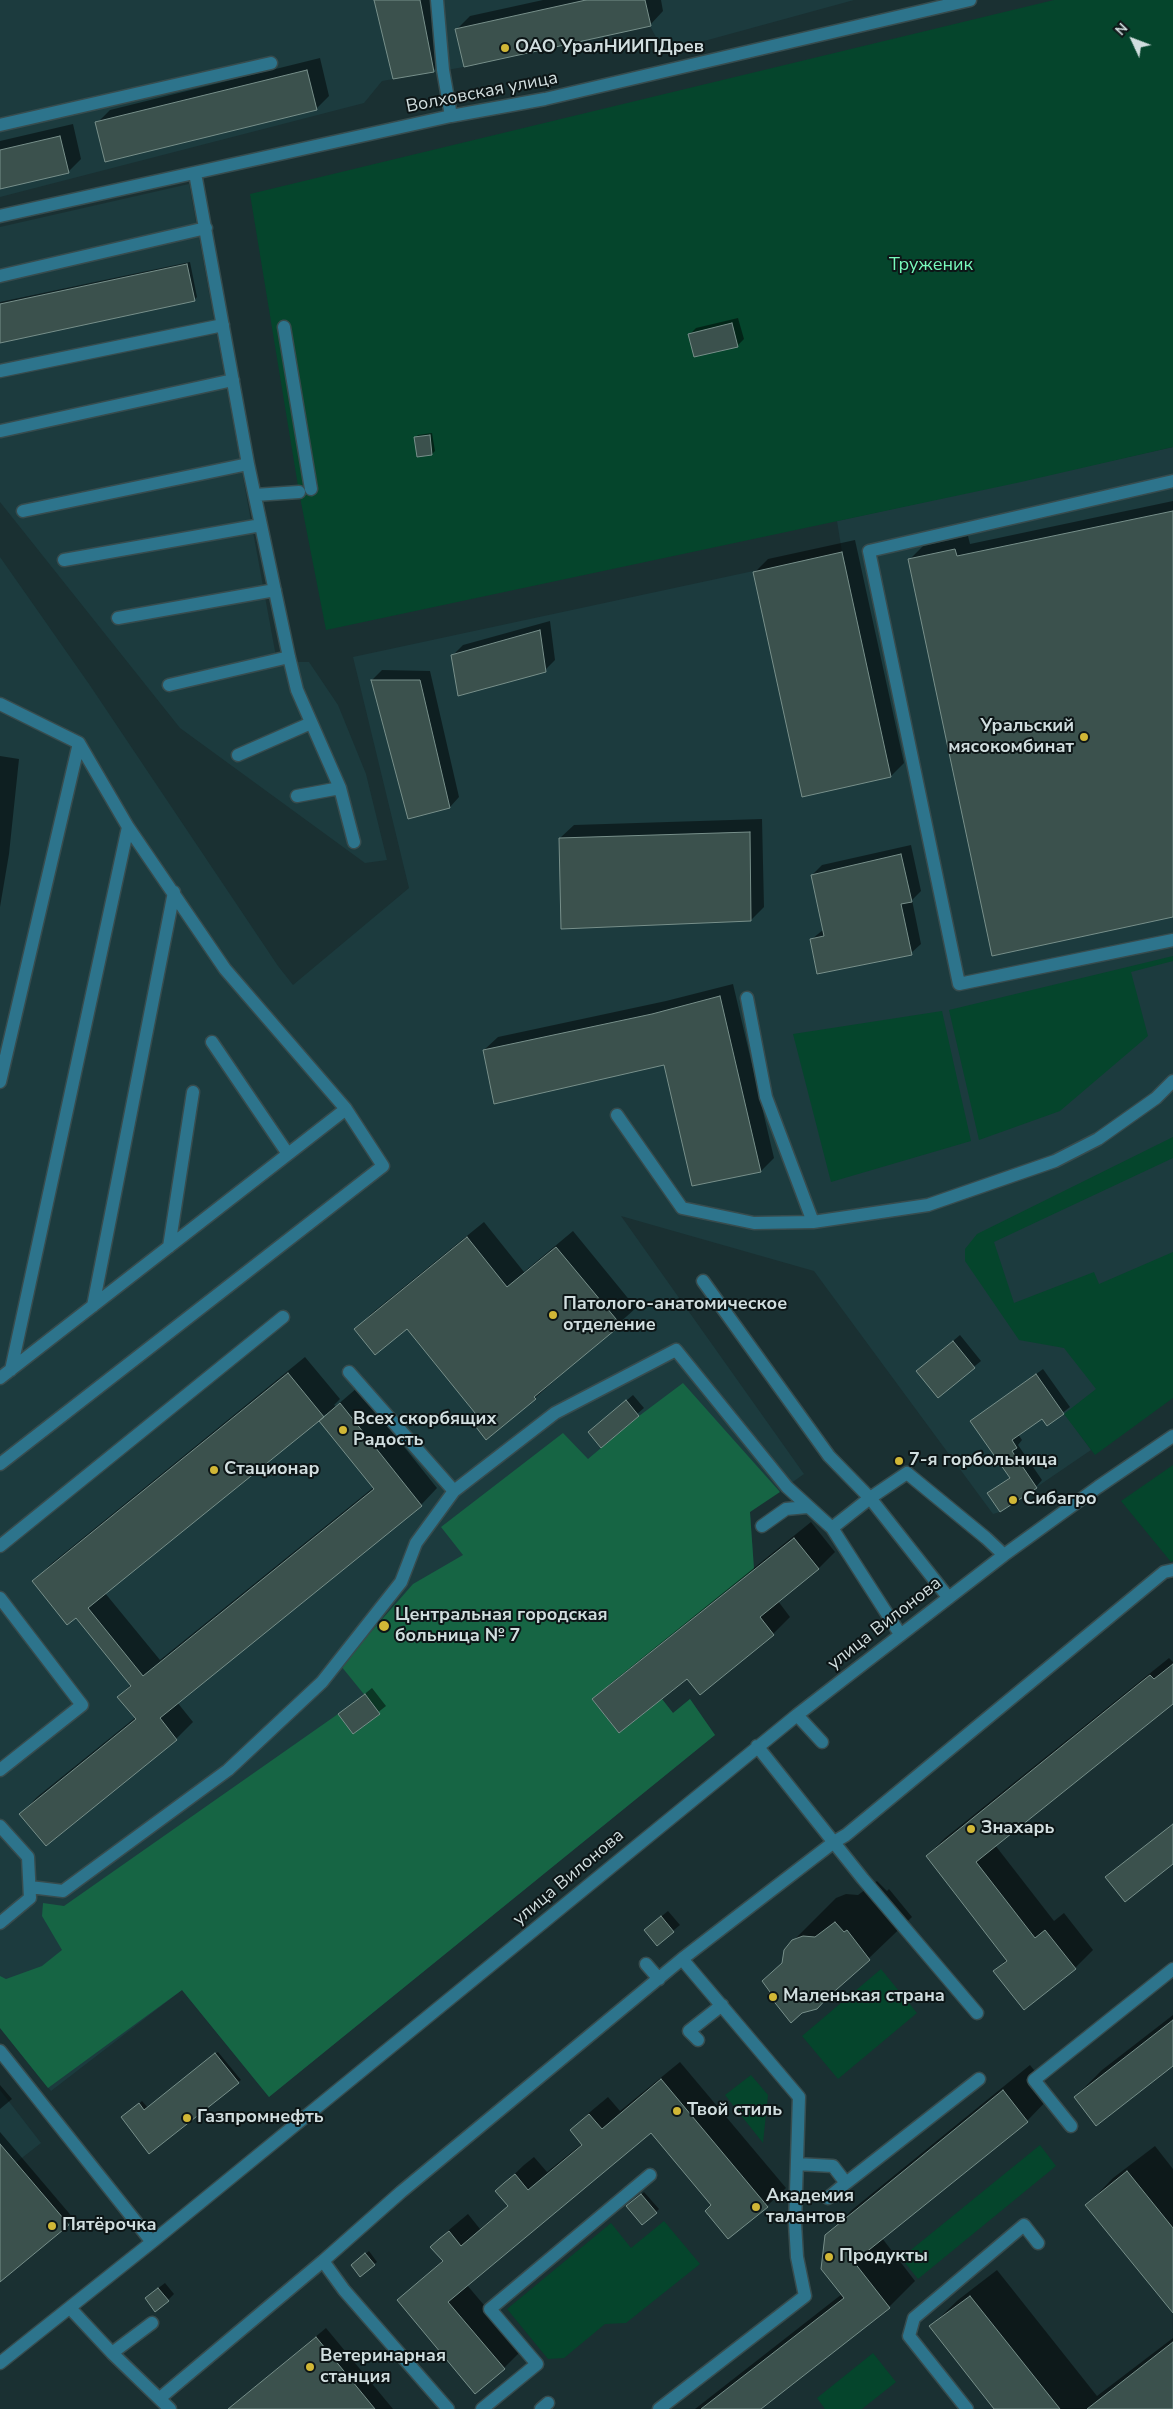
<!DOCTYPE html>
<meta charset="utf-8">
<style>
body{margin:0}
#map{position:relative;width:1173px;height:2409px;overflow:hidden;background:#1a3032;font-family:"Nunito Sans",sans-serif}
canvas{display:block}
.north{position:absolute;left:1108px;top:15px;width:50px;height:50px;-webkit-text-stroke:4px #0d1617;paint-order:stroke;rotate:313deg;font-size:14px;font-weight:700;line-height:20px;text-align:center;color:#d1dedf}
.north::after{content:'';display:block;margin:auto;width:18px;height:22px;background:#d1dedf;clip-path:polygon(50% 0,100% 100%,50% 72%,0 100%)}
</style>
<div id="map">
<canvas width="1173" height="2409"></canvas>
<div class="north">N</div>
</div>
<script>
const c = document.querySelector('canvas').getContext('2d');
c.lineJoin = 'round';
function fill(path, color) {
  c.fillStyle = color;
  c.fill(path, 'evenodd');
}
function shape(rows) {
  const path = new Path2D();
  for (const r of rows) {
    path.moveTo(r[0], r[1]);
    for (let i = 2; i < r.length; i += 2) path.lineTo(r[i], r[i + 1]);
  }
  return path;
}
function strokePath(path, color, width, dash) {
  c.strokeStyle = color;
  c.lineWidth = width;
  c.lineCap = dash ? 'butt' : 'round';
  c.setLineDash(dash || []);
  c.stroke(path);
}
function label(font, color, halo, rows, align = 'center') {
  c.font = font + ' "Nunito Sans",sans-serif';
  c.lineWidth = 4;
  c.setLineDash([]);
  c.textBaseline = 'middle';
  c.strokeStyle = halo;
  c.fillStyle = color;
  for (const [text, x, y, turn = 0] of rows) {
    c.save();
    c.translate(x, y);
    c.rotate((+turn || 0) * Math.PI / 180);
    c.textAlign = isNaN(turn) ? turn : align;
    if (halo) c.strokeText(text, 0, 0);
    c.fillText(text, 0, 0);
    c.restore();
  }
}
const built = shape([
 [0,0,854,0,664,52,650,26,464,67,382,81,364,103,0,197],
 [189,184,277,662,309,662,338,705,366,774,387,860,365,863,180,728,0,502,0,227],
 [1173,447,1173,1329,1065,1414,1091,1450,1000,1512,993,1514,814,1271,621,1216,804,1474,750,1512,754,1569,794,1538,819,1569,760,1617,774,1635,700,1695,687,1679,662,1699,673,1713,690,1699,715,1735,269,2097,182,1990,51,2091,0,2028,0,557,89,684,278,966,293,985,409,888,353,657,842,552,837,521],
 [0,2090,41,2143,0,2175]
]);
const green = shape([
 [1054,0,1173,0,1173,447,1021,482,326,630,299,492,250,194],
 [1173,956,1173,961,1131,972,1148,1036,1060,1111,979,1140,949,1010],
 [942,1011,971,1141,831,1182,793,1034],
 [1173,1137,1173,1158,994,1242,1014,1303,1094,1272,1099,1284,1173,1252,1173,1398,1095,1455,1064,1414,1096,1389,1064,1348,1019,1340,965,1261,965,1249,977,1234],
 [1173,1465,1173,1561,1171,1562,1121,1501],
 [881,1969,917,2013,838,2079,802,2036],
 [751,2075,768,2095,763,2143,725,2095],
 [1040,2145,1056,2166,918,2279,901,2258],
 [664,2221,700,2264,626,2323,605,2324,564,2358,548,2359,507,2309,611,2223,631,2248],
 [873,2353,896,2382,862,2409,825,2409,817,2398]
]);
const forest = shape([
 [683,1383,780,1492,750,1512,754,1569,592,1699,619,1733,662,1699,673,1713,690,1699,715,1735,269,2097,182,1990,48,2088,0,2028,0,1976,6,1979,42,1966,62,1950,42,1916,43,1903,64,1906,338,1714,353,1734,380,1714,341,1666,413,1584,463,1555,441,1527,563,1433,588,1459,639,1416]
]);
const shadow = shape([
 [376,0,435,0,446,57,433,71],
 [543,0,661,0,663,11,650,25,457,29,470,16],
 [320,58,329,96,316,109,97,123,110,110],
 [73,124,81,159,68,172,0,187,0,141],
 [190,262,197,297,194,300,0,342,0,302],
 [738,318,744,339,737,346,690,334,696,328],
 [432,433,435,451,432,454,415,438,418,435],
 [1173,501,1173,916,910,559,923,546,968,536,970,544],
 [855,540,904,763,891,776,755,572,768,559],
 [550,621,555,660,545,670,453,655,463,645],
 [382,670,430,671,459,797,450,807,409,818,372,680],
 [0,756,19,759,9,854,0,907],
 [762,819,764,907,751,920,560,838,574,825],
 [911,845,921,891,912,900,921,944,911,953,812,939,824,929,812,875,822,865],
 [733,984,774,1158,761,1171,665,1064,484,1050,498,1037,666,1001],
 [484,1222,524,1272,573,1231,636,1308,535,1398,486,1438,476,1413,407,1328,356,1329,372,1313],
 [960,1335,981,1361,938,1396,918,1371],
 [305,1357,340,1399,334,1405,336,1406,357,1388,437,1488,421,1505,177,1702,193,1722,176,1739,46,1845,21,1814,37,1797,136,1717,119,1697,131,1684,76,1616,34,1581,51,1564],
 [326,1414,374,1487,160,1660,105,1593],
 [1043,1369,1070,1407,1047,1425,1042,1418,1018,1434,1022,1440,1018,1445,1042,1480,1036,1487,989,1494,1010,1477,971,1421],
 [633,1395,644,1408,601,1446,596,1426],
 [811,1522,835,1552,818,1569,778,1601,790,1617,773,1634,700,1693,687,1677,594,1700,611,1683],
 [1169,1658,1173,1662,1173,1702,995,1845,1054,1921,1064,1913,1093,1950,1075,1968,995,1971,1007,1959,927,1856,945,1838],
 [372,1688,386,1706,353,1732,340,1714],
 [877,1881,887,1891,889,1889,912,1917,823,2002,810,2011,802,2012,783,1962,793,1941,836,1898,846,1894,858,1895],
 [668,1911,680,1925,657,1944,652,1924],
 [1173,2015,1173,2065,1075,2097,1102,2070],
 [218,2052,241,2080,238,2082,123,2117,142,2101,148,2108],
 [680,2062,786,2188,767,2206,728,2237,712,2205,651,2132,467,2285,522,2350,504,2368,399,2300,443,2260,432,2247,450,2229,468,2214,480,2229,509,2205,497,2191,524,2165,534,2157,547,2172,583,2143,572,2130,590,2112,608,2097,620,2111],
 [1030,2065,1053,2094,1027,2121,882,2238,915,2281,889,2307,759,2409,695,2409,842,2294,826,2235,853,2209],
 [0,2085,12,2099,0,2109],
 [0,2132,74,2219,0,2280],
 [1155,2146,1173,2169,1173,2311,1087,2205,1113,2178],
 [644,2192,659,2209,656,2212,630,2203],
 [369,2251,377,2262,374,2264,355,2263],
 [997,2270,1097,2396,1173,2338,1173,2409,996,2409,931,2326,958,2300],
 [165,2283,174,2294,168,2300,153,2292],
 [326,2328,393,2409,229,2409,237,2402]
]);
const building = shape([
 [374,0,420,0,434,72,393,79,374,0],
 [586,0,645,0,651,26,464,67,455,29,586,0],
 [307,70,317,110,105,162,95,122,307,70],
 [60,136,69,173,0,189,0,150,60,136],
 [187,264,195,301,0,343,0,304,187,264],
 [732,323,738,347,694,357,688,334,732,323],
 [430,435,432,455,417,457,414,437,430,435],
 [1173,511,1173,917,992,956,908,559,955,549,957,556,1173,511],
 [842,552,891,777,802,797,753,572,842,552],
 [540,630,546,672,458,696,451,655,540,630],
 [371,680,420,680,450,808,408,819,371,680],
 [750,832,751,921,561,929,559,838,750,832],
 [901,854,912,902,901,904,912,955,817,974,810,939,824,936,811,875,901,854],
 [720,996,761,1172,692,1186,664,1065,494,1104,483,1050,652,1014,720,996],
 [467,1237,507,1287,556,1247,621,1325,534,1397,536,1399,486,1440,469,1418,475,1413,407,1329,375,1355,354,1329,467,1237],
 [953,1341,975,1368,938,1398,916,1371,953,1341],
 [288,1373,324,1417,88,1608,143,1676,374,1489,319,1421,340,1403,422,1506,160,1718,177,1740,46,1846,19,1814,136,1719,117,1697,131,1686,76,1618,67,1625,32,1581,288,1373],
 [1036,1374,1064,1414,1047,1426,1042,1419,1012,1440,1017,1448,1012,1451,1037,1488,1000,1512,987,1493,1010,1478,970,1421,1036,1374],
 [626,1400,639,1416,601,1448,588,1432,626,1400],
 [794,1538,819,1569,760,1617,774,1635,700,1695,687,1679,619,1733,592,1699,794,1538],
 [1173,1664,1173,1704,976,1862,1035,1938,1045,1930,1076,1969,1024,2010,993,1971,1007,1961,926,1856,1140,1683,1150,1675,1154,1679,1173,1664],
 [365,1694,380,1714,353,1734,338,1714,365,1694],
 [1173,1824,1173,1864,1125,1902,1105,1877,1173,1824],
 [661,1916,674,1932,657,1946,644,1930,661,1916],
 [835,1922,844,1932,847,1930,870,1960,828,1997,817,2009,802,2013,791,2023,768,1994,770,1992,762,1981,782,1963,784,1950,792,1940,803,1936,815,1937,835,1922],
 [1173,2020,1173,2066,1096,2126,1074,2097,1173,2020],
 [215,2053,239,2083,149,2154,121,2117,139,2103,144,2110,215,2053],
 [661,2079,768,2207,728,2239,705,2211,711,2205,651,2133,448,2302,505,2369,475,2394,397,2300,443,2261,430,2247,439,2239,449,2231,461,2246,508,2206,495,2191,504,2183,515,2174,528,2190,582,2145,570,2130,589,2114,602,2129,661,2079],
 [1003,2090,1028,2122,854,2262,890,2308,761,2409,701,2409,844,2298,821,2269,825,2235,1003,2090],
 [0,2144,69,2225,0,2282,0,2144],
 [1127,2171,1173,2228,1173,2313,1085,2205,1127,2171],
 [641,2194,657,2213,642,2225,626,2206,641,2194],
 [365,2253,375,2265,360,2277,351,2265,365,2253],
 [158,2288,169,2301,155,2312,145,2298,158,2288],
 [970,2296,1060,2409,994,2409,929,2326,970,2296],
 [316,2337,375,2409,228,2409,316,2337],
 [1173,2342,1173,2409,1087,2409,1173,2342]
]);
const minor = shape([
 [437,0,443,70,451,116],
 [0,125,271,63],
 [195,173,248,464,289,657,297,690,340,788,354,842],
 [0,216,451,116,545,99,970,0],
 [0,276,206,228],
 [284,327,311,489],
 [0,371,223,325],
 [1,431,233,380],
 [1173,481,869,551,959,984,1173,940],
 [255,495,299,492],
 [23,511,248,464],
 [64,560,261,525],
 [118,618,275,590],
 [169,685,289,657],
 [0,704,79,743,128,827,225,969,346,1109,383,1166,0,1464],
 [238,755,311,723],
 [297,796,340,788],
 [747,998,766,1097,813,1222,928,1205,1055,1161,1098,1139,1156,1098,1173,1081],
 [212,1042,288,1154],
 [0,1082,79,743],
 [617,1115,682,1208,754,1223,813,1222],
 [169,1247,193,1092],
 [703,1281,829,1456,870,1498,948,1597],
 [93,1306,174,892],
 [11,1370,128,827],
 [349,1372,454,1491,555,1413,676,1350,787,1487,832,1528],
 [0,1378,346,1109],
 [762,1526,786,1509,807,1507],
 [0,1546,283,1317],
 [0,1598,82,1705,0,1770],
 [900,1634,832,1528,870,1498,907,1473,986,1538,1004,1555],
 [797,1715,822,1742],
 [757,1746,863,1879,977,2013],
 [0,1826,28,1857,30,1898,0,1923],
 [30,1887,63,1891,228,1770,322,1682,401,1582,416,1543,454,1491],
 [646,1964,659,1979],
 [698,2040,689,2031,722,2005],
 [0,2051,152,2242],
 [1071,2126,1034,2080,1173,1969],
 [797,2164,833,2166,846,2183,979,2079],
 [828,2198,846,2183],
 [323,2261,344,2290,448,2409],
 [70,2308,112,2353,170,2409],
 [112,2353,152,2323],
 [0,2363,152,2242,797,1715,1004,1555,1098,1487,1173,1436],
 [160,2398,323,2261,401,2192,682,1959,834,1842,846,1835,1164,1572,1173,1570],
 [482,2409,537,2364,490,2309,650,2175],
 [541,2409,548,2403],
 [659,2409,805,2296,797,2257,795,2223,799,2097,682,1959],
 [967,2409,909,2336,914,2318,1024,2225,1038,2243]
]);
const markers = [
 [505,48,5,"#d1b736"],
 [1084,737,5,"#d1b736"],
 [553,1315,5,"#d1b736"],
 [343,1430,5,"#d1b736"],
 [899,1461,5,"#d1b736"],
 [214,1470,5,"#d1b736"],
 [1013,1500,5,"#d1b736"],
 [384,1626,6,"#d1b736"],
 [971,1829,5,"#d1b736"],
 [773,1997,5,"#d1b736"],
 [677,2111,5,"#d1b736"],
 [187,2118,5,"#d1b736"],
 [756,2207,5,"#d1b736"],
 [52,2226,5,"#d1b736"],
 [829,2257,5,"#d1b736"],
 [310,2367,5,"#d1b736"]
];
const poiNames = [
 ["ОАО УралНИИПДрев",515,48],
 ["Уральский",1074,727,"right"],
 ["мясокомбинат",1074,748,"right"],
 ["Патолого-анатомическое",563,1305],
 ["отделение",563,1326],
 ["Всех скорбящих",353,1420],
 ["Радость",353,1441],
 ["7-я горбольница",909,1461],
 ["Стационар",224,1470],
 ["Сибагро",1023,1500],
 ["Центральная городская",395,1616],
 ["больница № 7",395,1637],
 ["Знахарь",981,1829],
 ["Маленькая страна",783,1997],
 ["Твой стиль",687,2111],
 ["Газпромнефть",197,2118],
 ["Академия",766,2197],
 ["талантов",766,2218],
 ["Пятёрочка",62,2226],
 ["Продукты",839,2257],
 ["Ветеринарная",320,2357],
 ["станция",320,2378]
];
const streetNames = [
 ["Волховская улица",482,93,-11],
 ["улица Вилонова",885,1624,-38],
 ["улица Вилонова",569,1878,-40]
];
const parkNames = [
 ["Труженик",931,266]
];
fill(built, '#1c3b3e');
fill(green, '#05452c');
fill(forest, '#166544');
fill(shadow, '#0007');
fill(building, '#3b514d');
strokePath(building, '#778f8a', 1);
strokePath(minor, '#374c4e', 15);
strokePath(minor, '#2d748c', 12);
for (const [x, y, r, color] of markers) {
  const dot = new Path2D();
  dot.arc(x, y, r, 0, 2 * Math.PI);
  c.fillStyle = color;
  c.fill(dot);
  strokePath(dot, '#0d1617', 2);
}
label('bold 18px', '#d1dedf', '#0d1617', poiNames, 'left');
label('18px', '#d1dedf', '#0d1617', streetNames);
label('18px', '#78fabc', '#0d1617', parkNames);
</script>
